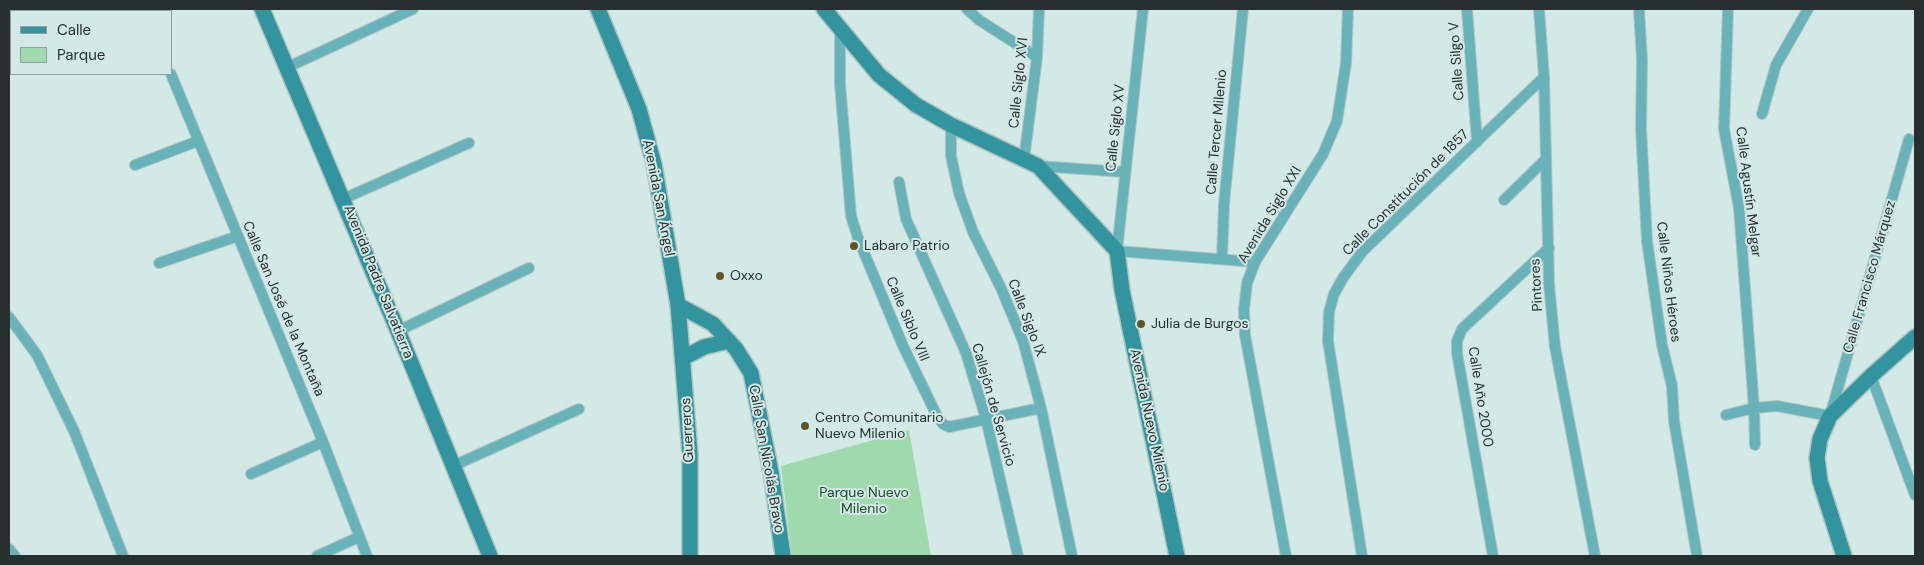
<!DOCTYPE html>
<meta charset="utf-8">
<style>
body{margin:0}
#map{position:relative;width:1924px;height:565px;overflow:hidden;background:#d3e9e6;font-family:"DM Sans",sans-serif}
canvas{display:block}
.frame{position:absolute;inset:0;border:10px solid #27302f;pointer-events:none}
.legend{position:absolute;left:10px;top:10px;width:162px;height:65px;box-sizing:border-box;background:#d3e9e6;border:1px solid #8e9f9d;margin:0;padding:6px 9px;list-style:none;font-size:15px;color:#27302f}
.legend li{display:flex;align-items:center;gap:10px;height:25px}
.legend b{width:25px;border:1px solid #8e9f9d}
</style>
<div id="map">
<canvas width="1924" height="565"></canvas>
<div class="frame"></div>
<ul class="legend">
<li><b style="height:6px;background:#31949e"></b>Calle</li>
<li><b style="height:14px;background:#9edaab"></b>Parque</li>
</ul>
</div>
<script>
const c = document.querySelector('canvas').getContext('2d');
c.lineJoin = 'round';
function fill(path, color) {
  c.fillStyle = color;
  c.fill(path, 'evenodd');
}
function shape(rows) {
  const path = new Path2D();
  for (const r of rows) {
    path.moveTo(r[0], r[1]);
    for (let i = 2; i < r.length; i += 2) path.lineTo(r[i], r[i + 1]);
  }
  return path;
}
function strokePath(path, color, width, dash) {
  c.strokeStyle = color;
  c.lineWidth = width;
  c.lineCap = dash ? 'butt' : 'round';
  c.setLineDash(dash || []);
  c.stroke(path);
}
function label(font, color, halo, rows, align = 'center') {
  c.font = font + ' "DM Sans",sans-serif';
  c.lineWidth = 4;
  c.setLineDash([]);
  c.textBaseline = 'middle';
  c.strokeStyle = halo;
  c.fillStyle = color;
  for (const [text, x, y, turn = 0] of rows) {
    c.save();
    c.translate(x, y);
    c.rotate((+turn || 0) * Math.PI / 180);
    c.textAlign = isNaN(turn) ? turn : align;
    if (halo) c.strokeText(text, 0, 0);
    c.fillText(text, 0, 0);
    c.restore();
  }
}
const green = shape([
 [909,430,931,556,792,556,781,466]
]);
const street = shape([
 [144,9,145,11],
 [967,9,979,20,1037,57],
 [1143,9,1117,251,1255,262],
 [1467,9,1477,142],
 [1539,9,1544,77,1549,284,1555,347,1595,556],
 [1639,9,1642,60,1641,128,1647,241,1662,345,1672,386,1674,421,1697,556],
 [1728,9,1724,129,1739,208,1754,408,1755,445],
 [840,30,840,84,851,216,858,238,903,346,938,418,943,424,949,427,1041,408],
 [288,67,413,9],
 [171,74,323,442,367,556],
 [1762,114,1776,65,1808,9],
 [951,125,951,156,959,193,973,232,1001,288,1023,341,1041,408,1072,556],
 [1024,160,1037,57,1039,9],
 [135,165,198,141],
 [1038,166,1125,172],
 [899,182,906,219,966,353,986,419,1018,556],
 [343,199,469,143],
 [1504,200,1546,159],
 [1222,259,1224,204,1243,9],
 [159,263,238,236],
 [9,317,37,355,74,431,123,556],
 [398,331,529,268],
 [1871,376,1915,495],
 [1726,415,1754,408,1777,406,1830,416,1909,139],
 [453,466,579,409],
 [251,474,323,442],
 [9,549,15,556],
 [317,556,359,537],
 [1286,556,1245,335,1244,309,1247,283,1255,262,1323,154,1337,121,1346,63,1348,9],
 [1362,556,1328,341,1329,312,1334,294,1343,278,1362,252,1544,77],
 [1493,556,1457,353,1457,341,1462,329,1549,248]
]);
const secondary = shape([
 [262,9,398,331,490,556],
 [598,9,639,109,654,164,678,305,690,454,690,556],
 [824,9,879,75,916,105,951,125,1038,166,1117,251,1122,290,1177,556],
 [678,305,713,324,736,349,751,373,771,472,783,556],
 [683,358,704,347,729,341],
 [1844,556,1820,481,1817,458,1820,439,1830,416,1871,376,1915,337]
]);
const markers = [
 [854,246,5,"#615622"],
 [720,276,5,"#615622"],
 [1141,324,5,"#615622"],
 [805,426,5,"#615622"]
];
const streetNames = [
 ["Calle Silgo V",1457,61,-94],
 ["Calle Siglo XVI",1019,83,-84],
 ["Calle Siglo XV",1116,128,-84],
 ["Calle Tercer Milenio",1217,132,-85],
 ["Calle Agustín Melgar",1748,192,83],
 ["Calle Constitución de 1857",1406,193,-45],
 ["Avenida San Ángel",658,198,79],
 ["Avenida Siglo XXI",1270,215,-59],
 ["Calle Francisco Márquez",1870,277,-74],
 ["Avenida Padre Salvatierra",378,282,68],
 ["Calle Niños Héroes",1668,282,83],
 ["Pintores",1537,285,-93],
 ["Calle San José de la Montaña",283,309,67],
 ["Calle Siglo IX",1026,318,69],
 ["Calle Siblo VIII",907,319,67],
 ["Calle Año 2000",1480,397,81],
 ["Callejón de Servicio",993,405,74],
 ["Avenida Nuevo Milenio",1149,420,78],
 ["Guerreros",688,430,-93],
 ["Calle San Nicolás Bravo",766,459,80]
];
const poiNames = [
 ["Labaro Patrio",864,246],
 ["Oxxo",730,276],
 ["Julia de Burgos",1151,324],
 ["Centro Comunitario",815,418],
 ["Nuevo Milenio",815,434]
];
const parkNames = [
 ["Parque Nuevo",864,493],
 ["Milenio",864,509]
];
fill(green, '#9edaab');
strokePath(street, '#b1c4c1', 12);
strokePath(secondary, '#b1c4c1', 18);
strokePath(street, '#68b2ba', 10);
strokePath(secondary, '#31949e', 15);
for (const [x, y, r, color] of markers) {
  const dot = new Path2D();
  dot.arc(x, y, r, 0, 2 * Math.PI);
  c.fillStyle = color;
  c.fill(dot);
  strokePath(dot, '#d3e9e6', 2);
}
label('14px', '#27302f', '#d3e9e6', streetNames);
label('14px', '#27302f', '#d3e9e6', poiNames, 'left');
label('14px', '#184c29', '#d3e9e6', parkNames);
</script>
